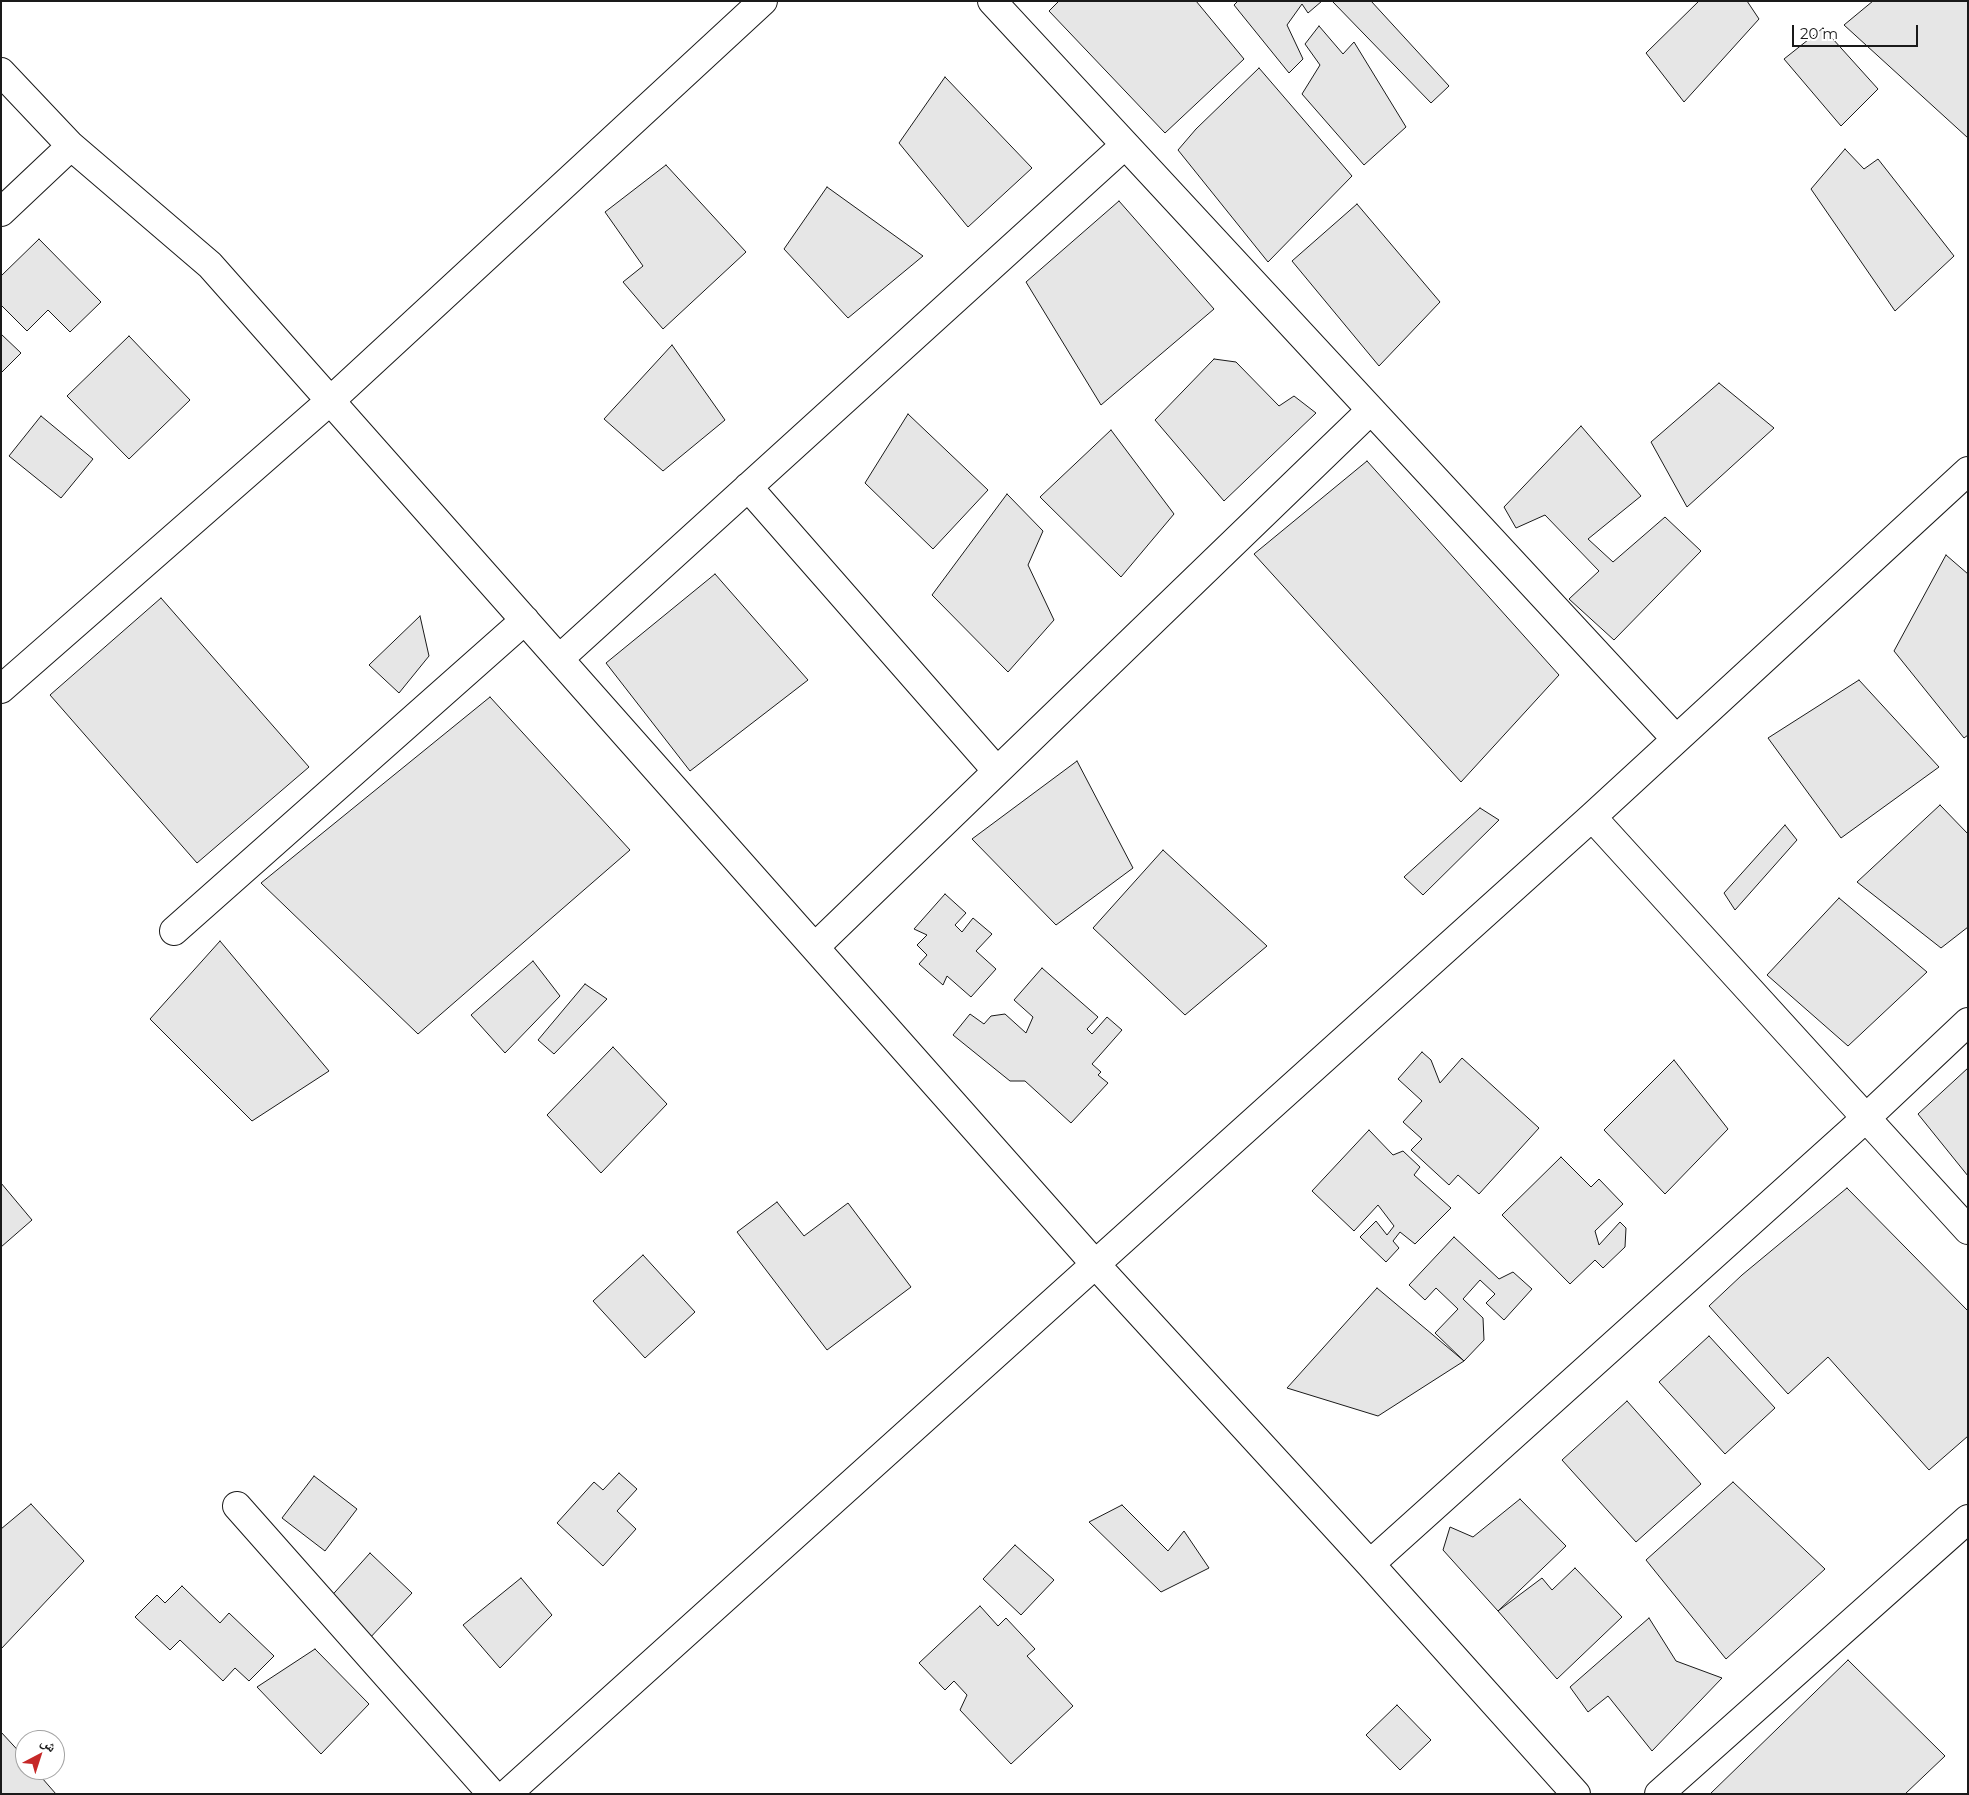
<!DOCTYPE html>
<meta charset="utf-8">
<style>
body{margin:0}
#map{position:relative;width:1969px;height:1795px;overflow:hidden;background:#fff;font-family:Montserrat,"Noto Naskh Arabic",sans-serif}
canvas{display:block}
.frame{position:absolute;inset:0;border:2px solid #1a1a1a;pointer-events:none}
.north{position:absolute;left:15px;top:1730px;width:50px;height:50px;box-sizing:border-box;background:#fff;border:1px solid #a3a3a3;border-radius:50%;rotate:40deg;font-size:14px;font-weight:700;line-height:20px;text-align:center;color:#1a1a1a}
.north::after{content:'';display:block;margin:auto;width:18px;height:22px;background:#c62828;clip-path:polygon(50% 0,100% 100%,50% 72%,0 100%)}
.scale{position:absolute;left:1792px;top:25px;width:126px;height:22px;box-sizing:border-box;border:2px solid #1a1a1a;border-top:0;padding-left:6px;font-size:15px;line-height:18px;white-space:nowrap;color:#1a1a1a;-webkit-text-stroke:4px #fff;paint-order:stroke}
</style>
<div id="map">
<canvas width="1969" height="1795"></canvas>
<div class="frame"></div>
<div class="north">ش</div>
<div class="scale">20 m</div>
</div>
<script>
const c = document.querySelector('canvas').getContext('2d');
c.lineJoin = 'round';
function fill(path, color) {
  c.fillStyle = color;
  c.fill(path, 'evenodd');
}
function shape(rows) {
  const path = new Path2D();
  for (const r of rows) {
    path.moveTo(r[0], r[1]);
    for (let i = 2; i < r.length; i += 2) path.lineTo(r[i], r[i + 1]);
  }
  return path;
}
function strokePath(path, color, width, dash) {
  c.strokeStyle = color;
  c.lineWidth = width;
  c.lineCap = dash ? 'butt' : 'round';
  c.setLineDash(dash || []);
  c.stroke(path);
}
const building = shape([
 [1059,1,1196,1,1244,59,1165,133,1049,11,1059,1],
 [1238,1,1322,1,1308,13,1302,4,1287,25,1303,59,1289,73,1234,5,1238,1],
 [1332,1,1371,1,1449,86,1431,103,1332,1],
 [1699,1,1747,1,1759,19,1684,102,1646,53,1699,1],
 [1873,1,1968,1,1968,138,1844,25,1873,1],
 [1319,26,1343,54,1354,42,1406,127,1364,165,1302,94,1320,65,1305,44,1319,26],
 [1823,28,1878,89,1841,126,1784,59,1823,28],
 [1259,68,1352,176,1268,262,1178,150,1196,129,1259,68],
 [945,77,1032,168,968,227,899,143,945,77],
 [1845,149,1864,169,1878,159,1954,256,1895,311,1811,189,1845,149],
 [666,165,746,252,663,329,623,282,643,266,605,212,666,165],
 [827,187,923,256,848,318,784,249,827,187],
 [1119,201,1214,309,1101,405,1026,282,1119,201],
 [1357,204,1440,302,1379,366,1292,261,1357,204],
 [39,239,101,302,70,332,48,310,27,331,1,305,1,276,39,239],
 [1,334,21,353,1,373,1,334],
 [129,336,190,400,129,459,67,396,129,336],
 [672,345,725,420,663,471,604,419,672,345],
 [1214,359,1236,362,1279,406,1294,396,1316,413,1224,501,1155,420,1214,359],
 [1719,383,1774,428,1687,507,1651,442,1719,383],
 [908,414,988,490,933,549,865,483,908,414],
 [41,416,93,459,61,498,9,456,41,416],
 [1581,426,1641,496,1588,539,1613,562,1665,517,1701,551,1614,640,1569,599,1599,571,1545,515,1516,528,1504,507,1581,426],
 [1111,430,1174,514,1121,577,1040,497,1111,430],
 [1367,461,1559,675,1461,782,1254,554,1367,461],
 [1007,494,1043,531,1028,565,1054,620,1008,672,932,595,1007,494],
 [1946,555,1968,574,1968,735,1964,738,1894,651,1946,555],
 [715,574,808,680,690,771,606,663,715,574],
 [161,598,309,767,197,863,50,695,161,598],
 [420,616,429,656,399,693,369,665,420,616],
 [1859,680,1939,767,1841,838,1768,738,1859,680],
 [490,697,630,850,418,1034,261,883,490,697],
 [1077,761,1133,868,1056,925,972,839,1077,761],
 [1940,805,1968,834,1968,927,1941,948,1857,882,1940,805],
 [1480,808,1499,820,1423,895,1404,877,1480,808],
 [1785,825,1797,840,1735,910,1724,893,1785,825],
 [1163,850,1267,946,1185,1015,1093,928,1163,850],
 [945,894,966,913,955,925,962,932,973,918,992,934,976,951,996,969,971,997,947,976,943,985,919,964,927,955,917,945,927,935,914,929,945,894],
 [1839,898,1927,972,1848,1046,1767,975,1839,898],
 [220,941,329,1071,252,1121,150,1019,220,941],
 [533,961,560,996,505,1053,471,1015,533,961],
 [1042,968,1098,1017,1087,1029,1092,1034,1107,1017,1122,1030,1092,1064,1101,1072,1098,1075,1108,1083,1071,1123,1025,1081,1010,1081,953,1035,970,1014,984,1024,991,1016,1005,1014,1026,1033,1033,1017,1014,1000,1042,968],
 [585,984,607,999,554,1054,538,1040,585,984],
 [613,1047,667,1104,601,1173,547,1115,613,1047],
 [1422,1052,1431,1060,1440,1083,1462,1058,1539,1128,1479,1194,1458,1175,1449,1185,1411,1150,1422,1139,1403,1122,1422,1101,1398,1079,1422,1052],
 [1674,1060,1728,1129,1665,1194,1604,1130,1674,1060],
 [1968,1068,1968,1176,1918,1114,1968,1068],
 [1369,1130,1393,1155,1403,1151,1420,1167,1414,1175,1451,1208,1415,1244,1400,1232,1393,1241,1399,1248,1386,1262,1360,1237,1376,1221,1387,1235,1394,1226,1378,1205,1354,1231,1312,1191,1369,1130],
 [1561,1157,1591,1187,1599,1179,1623,1204,1595,1231,1599,1245,1620,1222,1626,1228,1625,1247,1603,1268,1595,1260,1570,1284,1502,1215,1561,1157],
 [1,1183,32,1220,1,1247,1,1183],
 [1847,1188,1968,1311,1968,1436,1929,1470,1828,1357,1788,1394,1709,1306,1742,1275,1847,1188],
 [777,1202,804,1236,848,1203,911,1287,827,1350,737,1232,777,1202],
 [1454,1237,1499,1279,1513,1272,1532,1289,1504,1320,1486,1303,1495,1294,1480,1280,1463,1299,1483,1318,1484,1340,1464,1361,1435,1333,1458,1309,1436,1288,1425,1300,1409,1285,1454,1237],
 [643,1255,695,1312,645,1358,593,1301,643,1255],
 [1377,1288,1464,1361,1378,1416,1287,1388,1377,1288],
 [1709,1336,1775,1408,1725,1454,1659,1382,1709,1336],
 [1627,1401,1701,1484,1636,1542,1562,1460,1627,1401],
 [619,1473,637,1489,617,1511,636,1529,603,1566,557,1523,594,1482,603,1490,619,1473],
 [314,1476,357,1509,325,1551,282,1518,314,1476],
 [1733,1482,1825,1569,1726,1659,1646,1560,1733,1482],
 [1520,1499,1566,1546,1498,1611,1443,1550,1450,1527,1473,1537,1520,1499],
 [31,1504,84,1561,1,1649,1,1529,31,1504],
 [1122,1505,1168,1551,1184,1531,1209,1568,1161,1592,1089,1522,1122,1505],
 [1015,1545,1054,1580,1021,1615,983,1579,1015,1545],
 [370,1553,412,1593,368,1640,327,1601,370,1553],
 [1575,1568,1622,1617,1557,1679,1498,1611,1542,1578,1552,1590,1575,1568],
 [521,1578,552,1615,500,1668,463,1625,521,1578],
 [182,1586,220,1623,229,1613,274,1656,249,1681,235,1668,223,1681,180,1640,170,1650,135,1617,157,1595,165,1603,182,1586],
 [980,1606,998,1626,1006,1618,1035,1649,1027,1656,1073,1706,1011,1764,960,1710,967,1695,954,1681,945,1690,919,1663,980,1606],
 [1649,1618,1676,1661,1722,1678,1652,1751,1608,1696,1588,1712,1570,1687,1649,1618],
 [315,1649,369,1704,321,1754,257,1687,315,1649],
 [1848,1660,1945,1756,1905,1794,1710,1794,1848,1660],
 [1397,1705,1431,1740,1400,1770,1366,1735,1397,1705],
 [1,1732,25,1758,25,1770,35,1770,56,1794,1,1794,1,1732]
]);
const street = shape([
 [992,1,1676,739],
 [1,72,71,146,210,265,1096,1265,1370,1564,1576,1794],
 [1,212,71,146],
 [748,487,997,771],
 [559,659,1125,145],
 [1,689,330,401,763,1],
 [1592,817,1968,1230],
 [174,931,525,620],
 [815,947,1371,410],
 [237,1506,492,1794],
 [1370,1564,1866,1118,1968,1022],
 [507,1794,1592,817,1968,471],
 [1659,1794,1968,1519]
]);
fill(building, '#e6e6e6');
strokePath(building, '#1a1a1a', 1);
strokePath(street, '#1a1a1a', 30);
strokePath(street, '#fff', 28);
</script>
